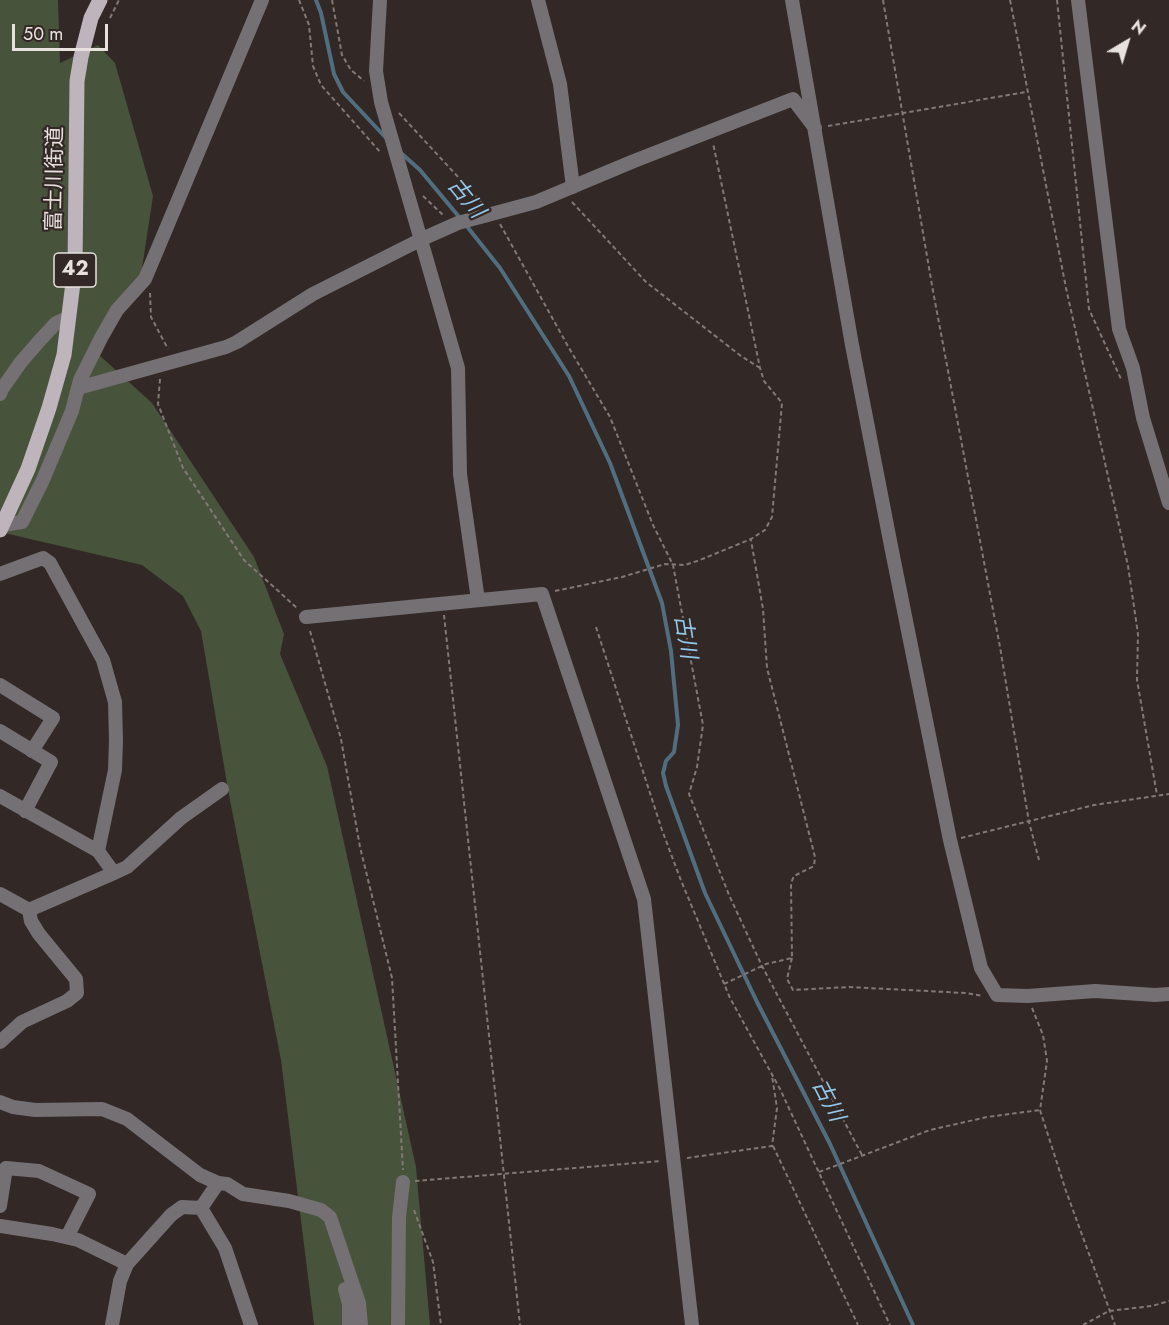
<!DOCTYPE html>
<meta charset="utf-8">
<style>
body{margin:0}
#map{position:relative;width:1169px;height:1325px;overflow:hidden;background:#322825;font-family:Jost,sans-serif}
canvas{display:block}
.north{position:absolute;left:1097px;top:12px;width:60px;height:60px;-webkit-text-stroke:4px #322825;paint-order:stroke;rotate:38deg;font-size:16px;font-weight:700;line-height:24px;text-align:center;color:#e8e2df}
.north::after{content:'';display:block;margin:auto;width:21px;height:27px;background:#e8e2df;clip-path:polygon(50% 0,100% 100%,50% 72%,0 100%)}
.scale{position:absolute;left:12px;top:24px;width:96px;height:27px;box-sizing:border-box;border:3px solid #e8e2df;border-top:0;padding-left:8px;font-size:18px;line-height:21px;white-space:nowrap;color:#e8e2df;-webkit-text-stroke:4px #322825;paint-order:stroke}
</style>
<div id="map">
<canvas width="1169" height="1325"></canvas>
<div class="north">N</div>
<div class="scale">50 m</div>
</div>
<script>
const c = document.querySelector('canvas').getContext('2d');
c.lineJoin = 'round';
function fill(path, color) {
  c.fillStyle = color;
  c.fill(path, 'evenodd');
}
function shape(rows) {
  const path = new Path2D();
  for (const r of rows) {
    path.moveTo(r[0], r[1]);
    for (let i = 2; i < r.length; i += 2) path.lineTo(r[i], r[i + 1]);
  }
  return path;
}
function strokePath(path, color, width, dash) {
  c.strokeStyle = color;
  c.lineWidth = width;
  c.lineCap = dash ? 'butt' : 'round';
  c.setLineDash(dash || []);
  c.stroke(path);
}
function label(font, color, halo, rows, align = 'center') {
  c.font = font + ' Jost,"Noto Sans JP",sans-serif';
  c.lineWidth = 4.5;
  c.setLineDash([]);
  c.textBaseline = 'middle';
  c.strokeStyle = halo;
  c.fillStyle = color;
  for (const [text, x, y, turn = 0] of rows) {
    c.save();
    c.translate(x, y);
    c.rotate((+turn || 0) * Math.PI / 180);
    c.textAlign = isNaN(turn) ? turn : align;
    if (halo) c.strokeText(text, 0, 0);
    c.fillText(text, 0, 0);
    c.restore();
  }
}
const green = shape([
 [0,0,58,0,60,63,98,45,115,63,153,196,139,288,98,354,152,403,254,557,284,634,280,654,327,766,416,1167,430,1325,314,1325,281,1060,229,795,201,631,183,596,142,565,0,532]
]);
const stream = shape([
 [316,0,321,13,334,74,343,92,387,139],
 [401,153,420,170,460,218],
 [465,224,500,268,569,376,610,463,662,603,671,651,678,725,674,752,666,761,663,773,666,786,705,893,757,1002,830,1144,913,1325]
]);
const path = shape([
 [299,0,309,25,313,66,321,85,381,153],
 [332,0,342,55,351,70,364,81],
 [883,0,933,291,1000,647,1029,822,1039,860],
 [1010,0,1066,288,1128,566,1138,634,1137,680,1157,795],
 [1057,0,1089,309,1121,379],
 [110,18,119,0],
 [399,113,483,204],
 [828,126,1026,92],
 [423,196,443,215],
 [572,202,646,282,741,356,760,368],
 [500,224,569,348,610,417,653,525,673,565,703,725,697,767,689,794,729,895,762,966,862,1155],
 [150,293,151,317,168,349],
 [160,379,158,404,183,468,244,560,297,608],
 [555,591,622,577,665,564,685,565,700,560,751,539,765,530,772,517,782,403,764,381,760,368,713,143],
 [444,615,520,1325],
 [596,627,662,830,680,878,730,998,780,1089,890,1325],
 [310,631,341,739,360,847,392,978,403,1170],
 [961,838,1094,805,1169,794],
 [792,958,787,979,793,990,849,987,965,993,983,996],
 [724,984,766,964,792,958,791,883,794,876,814,866,815,857,767,668,763,609,751,540],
 [1032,1008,1043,1035,1047,1061,1040,1110,1066,1191,1115,1325],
 [773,1146,858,1325],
 [687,1158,772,1146,777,1108,772,1076],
 [819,1172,930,1130,987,1117,1040,1110],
 [415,1181,661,1161],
 [414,1210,433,1262,441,1325],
 [1083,1325,1109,1311,1152,1306,1169,1301]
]);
const minor = shape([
 [380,0,376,71,381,102,458,368,460,474,478,600],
 [538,0,560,84,573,187],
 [792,0,852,345,892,551,950,840,981,968,997,995,1028,996,1095,991,1155,995,1169,994],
 [1078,0,1119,329,1133,368,1143,418,1169,503],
 [78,388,226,347,237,342,313,294,422,239,458,223,536,202,634,161,793,99,815,128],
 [0,394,2,389,21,362,41,339,56,323,69,317],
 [3,525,22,522,42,482,72,411,80,380,101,338,117,310,145,279,262,0],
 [0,574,43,558,50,563,103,660,115,702,116,741,115,770,98,851],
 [306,617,542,594,644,899,692,1325],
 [0,685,53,718,32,751],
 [0,731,51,762,25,811],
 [0,796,98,851,114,873],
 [0,894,29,910,114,873,127,867,181,818,222,789],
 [0,1042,22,1022,67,1001,77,993,76,979,39,934,31,921,29,910],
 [0,1102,13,1107,35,1110,102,1109,127,1119,200,1175,218,1183,227,1184,243,1194,289,1201,321,1210,330,1217,359,1303,361,1325],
 [0,1206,6,1168,39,1171,89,1194,67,1237],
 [201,1208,225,1248,251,1325],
 [0,1226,52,1234,78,1240,127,1264],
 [345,1289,349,1304,349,1325],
 [112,1325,120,1281,127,1264,171,1215,182,1207,201,1208,218,1183],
 [398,1325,399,1217,403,1182]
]);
const major = shape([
 [0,530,28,469,49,408,64,355,75,267,77,81,81,57,91,18,100,0]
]);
const shields = [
 [75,270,42]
];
const shieldNames = [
 ["42",75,270]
];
const streetNames = [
 ["富士川街道",56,179,-89]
];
const waterNames = [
 ["古川",465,199,51],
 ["古川",684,637,81],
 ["古川",827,1101,63]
];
fill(green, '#48533c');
strokePath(stream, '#516e81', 4);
strokePath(path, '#827976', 2, [4.5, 3]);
strokePath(minor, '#747073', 14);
strokePath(major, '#beb4bb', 15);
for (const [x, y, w] of shields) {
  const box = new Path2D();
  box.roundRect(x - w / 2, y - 17, w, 34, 4.5);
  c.fillStyle = '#322825';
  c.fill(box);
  strokePath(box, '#e8e2df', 1.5);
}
label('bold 20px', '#e8e2df', null, shieldNames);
label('21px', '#e8e2df', '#322825', streetNames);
label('italic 22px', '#91c8eb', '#322825', waterNames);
</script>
